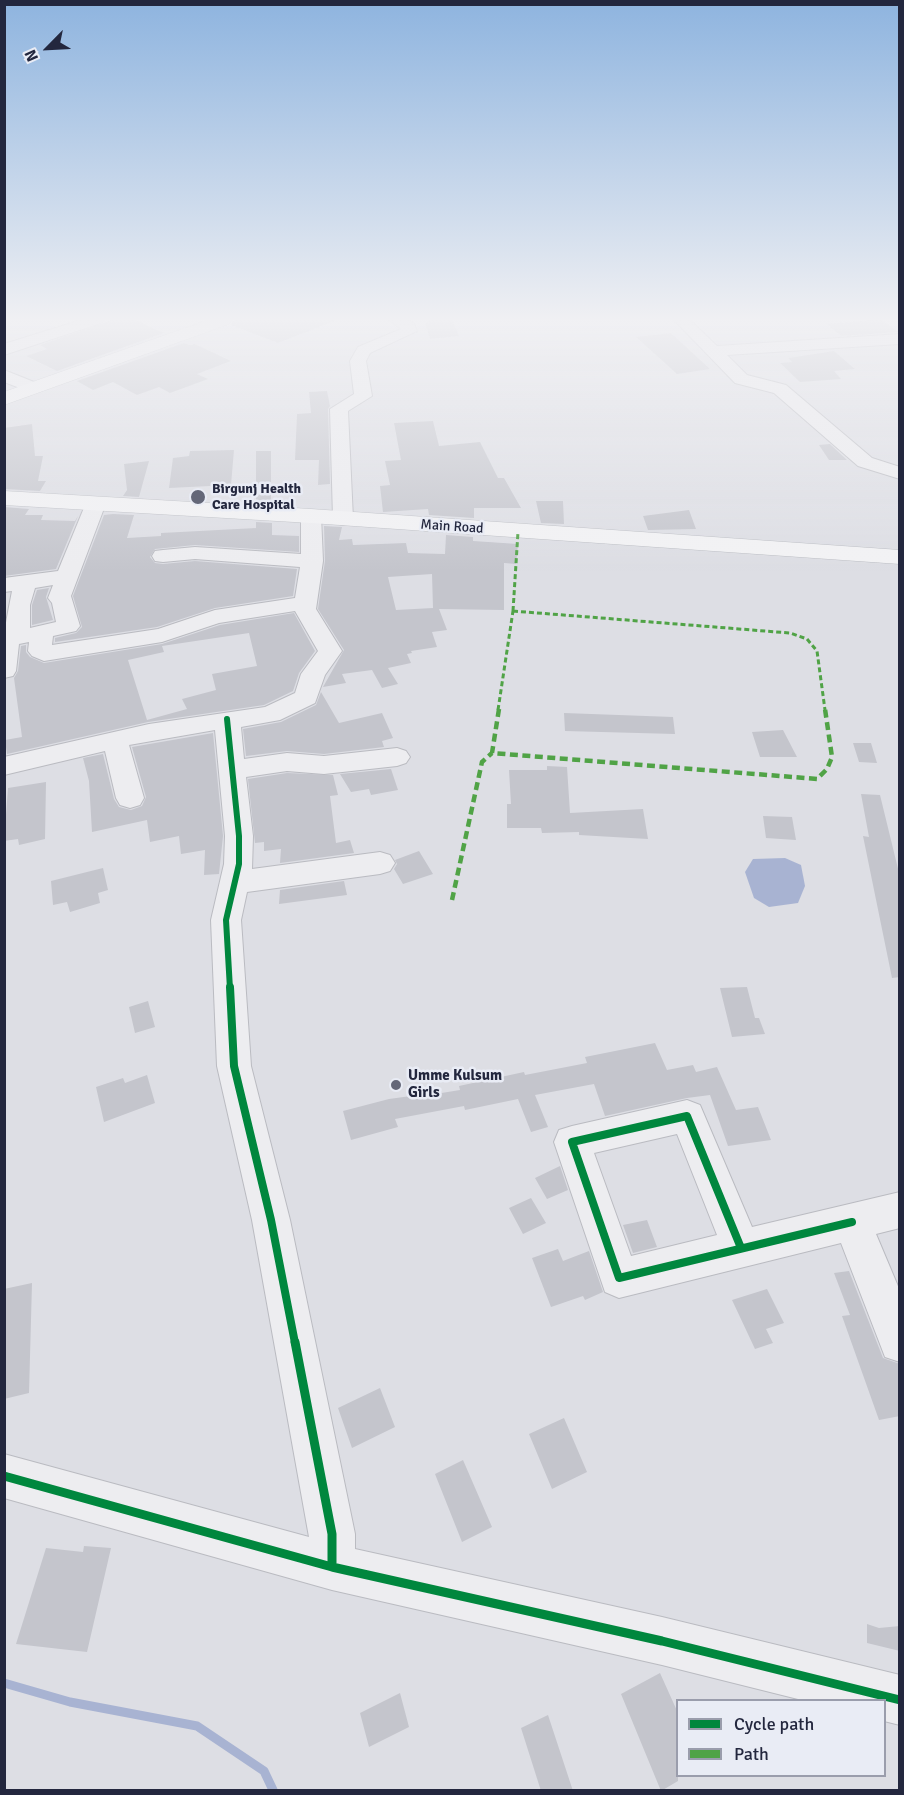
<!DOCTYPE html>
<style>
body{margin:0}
#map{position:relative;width:904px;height:1795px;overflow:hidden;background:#dddee4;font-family:Signika,sans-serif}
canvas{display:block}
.frame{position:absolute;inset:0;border:6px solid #23273e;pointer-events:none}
.legend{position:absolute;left:676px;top:1699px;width:210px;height:78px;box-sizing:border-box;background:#e9ecf5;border:2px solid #9a9dac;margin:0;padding:8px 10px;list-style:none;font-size:18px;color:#23273e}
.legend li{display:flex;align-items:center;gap:12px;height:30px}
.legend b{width:30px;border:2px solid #9a9dac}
.north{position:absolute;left:18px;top:18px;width:60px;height:60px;-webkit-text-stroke:4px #e9ecf5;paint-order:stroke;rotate:246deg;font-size:16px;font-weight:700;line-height:24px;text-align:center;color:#23273e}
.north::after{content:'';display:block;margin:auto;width:21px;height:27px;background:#23273e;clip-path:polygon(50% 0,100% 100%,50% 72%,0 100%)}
</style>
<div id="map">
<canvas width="904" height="1795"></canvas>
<div class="frame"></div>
<ul class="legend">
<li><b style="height:8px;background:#00873e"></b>Cycle path</li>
<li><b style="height:8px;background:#50a346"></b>Path</li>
</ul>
<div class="north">N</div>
</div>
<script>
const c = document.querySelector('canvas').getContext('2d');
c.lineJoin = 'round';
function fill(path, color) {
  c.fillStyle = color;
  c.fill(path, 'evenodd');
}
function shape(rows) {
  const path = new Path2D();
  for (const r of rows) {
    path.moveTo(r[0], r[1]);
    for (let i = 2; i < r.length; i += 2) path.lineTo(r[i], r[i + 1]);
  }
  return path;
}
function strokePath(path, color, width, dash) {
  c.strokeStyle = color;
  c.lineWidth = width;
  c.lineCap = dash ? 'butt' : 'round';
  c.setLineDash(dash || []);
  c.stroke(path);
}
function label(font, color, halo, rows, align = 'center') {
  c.font = font + ' Signika,sans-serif';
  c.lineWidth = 5;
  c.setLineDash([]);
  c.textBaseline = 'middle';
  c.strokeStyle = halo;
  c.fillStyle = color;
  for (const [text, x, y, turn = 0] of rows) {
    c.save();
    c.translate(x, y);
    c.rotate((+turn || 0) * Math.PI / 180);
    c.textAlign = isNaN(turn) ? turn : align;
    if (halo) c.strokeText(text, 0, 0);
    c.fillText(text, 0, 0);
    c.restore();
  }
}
const water = shape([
 [785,858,801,865,805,886,798,903,769,907,754,898,745,872,753,859]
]);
const stream = shape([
 [4,1683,70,1702,197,1726,264,1771,273,1790]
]);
const building = shape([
 [112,320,135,320,164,333,57,371,26,356,47,349,40,345],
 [234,320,334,320,334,321,278,343,231,325],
 [429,320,452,320,459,336,430,339,425,323,430,322],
 [875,320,881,320,899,332,841,336,827,324],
 [671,333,710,369,677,374,636,337],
 [184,343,190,345,195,344,231,361,197,374,208,379,170,393,159,387,137,395,113,382,93,390,77,381],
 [834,351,855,369,834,371,841,379,800,382,780,363,792,362,788,358],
 [327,391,330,406,328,409,330,484,318,485,319,460,295,460,297,414,311,413,309,392],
 [433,421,439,446,480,442,498,478,504,478,521,508,474,508,474,518,429,515,428,509,383,512,380,486,390,485,385,461,401,460,394,423],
 [32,424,35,456,43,456,38,481,46,481,40,491,4,489,4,428],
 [830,444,847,460,829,460,819,445],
 [234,450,231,485,169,488,173,458,189,456,190,451],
 [256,451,271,451,271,504,256,504],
 [149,461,139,497,123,496,127,490,124,464],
 [536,501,563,501,564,524,541,523],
 [4,507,29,509,25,515,43,515,41,520,75,521,78,516,56,569,4,576],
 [689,510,696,529,648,530,643,516],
 [113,514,134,515,127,538,161,536,161,533,256,528,256,522,272,523,272,535,299,536,299,552,195,545,155,549,150,557,155,563,163,564,195,561,297,569,293,596,215,608,157,627,55,642,55,638,76,633,82,627,73,596,104,515],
 [324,526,342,527,339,540,352,539,353,545,406,543,408,553,445,554,446,535,473,537,473,541,518,544,516,564,504,563,504,610,439,609,447,630,432,632,437,647,411,651,412,653,407,654,411,663,388,668,398,684,382,688,372,670,342,674,346,683,323,687,344,650,318,609,325,561],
 [432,574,433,608,396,610,388,577],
 [49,588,46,597,53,620,32,625,32,605,37,590],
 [294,613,315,651,299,673,293,691,264,705,148,722,7,754,5,740,22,737,14,678,18,671,21,646,26,645,26,652,30,657,44,663,162,644,220,625],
 [249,633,257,666,212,674,216,690,182,699,187,709,147,720,128,660,164,652,162,646],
 [321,692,339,723,382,713,393,738,382,741,384,747,324,754,287,751,246,756,243,729,281,722,316,705],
 [564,713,673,717,675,734,565,731],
 [783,730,797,757,760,757,752,732],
 [213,733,223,836,219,874,204,875,205,850,181,854,179,836,150,842,147,820,92,832,89,781,83,758,103,754,114,799,119,807,131,810,142,806,146,797,132,747],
 [853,743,871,743,877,763,859,762],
 [547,766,567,767,570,813,643,809,648,839,579,835,579,832,542,833,541,828,507,828,507,804,511,804,509,770,547,770],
 [391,769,398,790,371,795,369,789,351,792,340,774],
 [287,773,333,775,338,795,330,796,336,843,350,840,354,853,280,863,281,849,264,851,264,842,255,843,248,779],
 [46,782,45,839,19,845,18,839,4,841,8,788],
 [861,794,880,795,900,877,900,977,892,978,863,836,869,837],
 [763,816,792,817,796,840,766,838],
 [419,851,433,874,403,884,394,869,397,864,395,860],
 [103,868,108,890,98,893,100,903,70,912,67,902,53,905,51,881],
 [344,881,347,895,279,904,280,890],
 [747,987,755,1018,759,1018,765,1034,732,1037,720,988],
 [148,1001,155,1027,135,1033,129,1007],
 [655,1043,667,1070,693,1065,696,1072,717,1067,736,1110,758,1107,771,1140,728,1146,710,1095,687,1098,605,1116,594,1084,535,1095,548,1127,531,1132,518,1099,465,1110,464,1106,395,1119,398,1127,351,1140,343,1111,389,1099,411,1096,411,1098,460,1090,459,1086,524,1072,525,1075,587,1063,585,1057],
 [147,1075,155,1103,104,1122,96,1087,123,1078,125,1083],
 [560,1166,568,1190,547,1199,535,1178],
 [531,1198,546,1223,523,1234,509,1208],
 [647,1220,657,1247,633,1253,623,1225],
 [558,1249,563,1261,589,1251,603,1292,585,1300,583,1296,551,1307,532,1258],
 [849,1271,883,1358,900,1364,900,1416,879,1420,842,1316,850,1315,834,1273],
 [32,1283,29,1393,4,1399,4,1289],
 [767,1289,784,1323,766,1329,773,1343,755,1349,732,1300],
 [380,1388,395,1427,352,1448,338,1408],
 [564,1418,587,1472,552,1489,529,1434],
 [463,1460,492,1527,462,1542,435,1474],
 [84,1546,111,1548,87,1652,16,1644,46,1548,83,1552],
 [867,1624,879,1628,900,1626,900,1651,867,1643],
 [660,1673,678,1713,678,1781,661,1791,621,1694],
 [400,1693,409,1727,369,1747,360,1713],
 [548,1715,573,1791,541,1791,521,1728]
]);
const minor = shape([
 [81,320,103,320,101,323,4,355,4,344,81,320],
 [389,320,407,320,414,323,417,331,370,353,366,361,372,396,348,411,353,519,350,523,343,525,336,523,333,519,330,409,354,394,350,361,358,347,401,329,389,320],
 [674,320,690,320,717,346,900,334,900,344,727,355,747,375,786,385,872,458,900,467,900,479,858,466,774,393,735,383,674,320],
 [4,370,39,384,42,388,33,393,4,382,4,370],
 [96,497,103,499,106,503,71,596,80,626,76,631,53,636,52,645,158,629,215,610,295,598,300,567,195,559,163,562,155,561,152,556,155,551,163,550,195,547,301,554,301,516,304,512,318,512,321,516,323,561,316,609,342,651,325,675,315,703,280,720,241,727,244,759,287,753,324,756,397,748,406,751,410,757,406,763,397,766,324,774,287,771,246,777,253,836,252,869,380,852,390,855,395,863,390,871,380,874,247,892,241,920,251,1066,290,1220,355,1534,355,1549,662,1617,900,1675,900,1725,884,1721,884,1700,802,1700,662,1665,332,1590,4,1498,4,1454,309,1537,252,1220,217,1066,211,920,224,864,225,836,215,730,129,745,144,798,140,805,130,808,120,805,116,798,105,751,4,775,4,757,149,724,265,707,295,693,301,674,318,651,295,611,219,623,162,642,44,661,32,656,28,651,29,642,19,644,16,671,13,676,4,678,4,633,12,591,4,592,4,578,58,571,86,503,89,499,96,497],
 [53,585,48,598,52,603,56,622,30,628,30,605,35,588,53,585],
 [687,1100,700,1105,752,1227,900,1192,900,1228,876,1234,900,1291,900,1362,885,1357,841,1243,619,1298,605,1292,554,1142,559,1130,572,1126,687,1100],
 [677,1134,717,1235,631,1256,594,1153,677,1134]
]);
const major = shape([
 [208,320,232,320,229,324,4,405,4,392,208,320],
 [4,491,311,509,900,550,900,564,311,523,4,505,4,491]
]);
const quietFar1 = shape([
 [513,611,790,633,807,639,817,651,825,710],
 [513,611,518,532],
 [498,710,513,611]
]);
const quiet = shape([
 [499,709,492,753,817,779,827,769,832,757,825,709],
 [452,900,482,762,492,753]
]);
const cyclewayFar2 = shape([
 [227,719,239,836,239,864,226,920,230,989]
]);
const cyclewayFar1 = shape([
 [230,987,234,1066,271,1220,295,1343],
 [741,1248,687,1116,572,1142,619,1278,852,1222]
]);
const cycleway = shape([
 [295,1342,332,1534,332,1567],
 [4,1476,332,1567,662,1641,900,1700]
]);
const markers = [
 [198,497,8,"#646778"],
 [396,1085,6,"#646778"]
];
const farPoinames = [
 ["Birgunj Health",212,489],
 ["Care Hospital",212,505]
];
const farStreetnames = [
 ["Main Road",452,527,4]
];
const poiNames = [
 ["Umme Kulsum",408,1076],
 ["Girls",408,1093]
];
fill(water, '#a8b3d2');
strokePath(stream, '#a8b3d2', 9);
fill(building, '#c4c5cc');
strokePath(minor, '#babbc1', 2);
strokePath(major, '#b9bbc1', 1);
fill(minor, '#ededf0');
fill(major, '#f2f2f4');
strokePath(quietFar1, '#50a346', 3, [5, 3]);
strokePath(quiet, '#50a346', 4.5, [8, 4.5]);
strokePath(cyclewayFar2, '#00873e', 6);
strokePath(cyclewayFar1, '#00873e', 8);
strokePath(cycleway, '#00873e', 9);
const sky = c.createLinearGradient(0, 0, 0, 571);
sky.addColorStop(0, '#8eb4df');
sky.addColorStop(0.56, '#f0f0f3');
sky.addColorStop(1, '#f0f0f300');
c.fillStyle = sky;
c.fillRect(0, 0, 904, 571);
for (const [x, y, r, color] of markers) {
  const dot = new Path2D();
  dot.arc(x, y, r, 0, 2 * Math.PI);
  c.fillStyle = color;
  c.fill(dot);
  strokePath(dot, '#e9ecf5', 2);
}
label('bold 14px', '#23273e', '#e9ecf5', farPoinames, 'left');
label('14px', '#23273e', '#e9ecf5', farStreetnames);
label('bold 15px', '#23273e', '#e9ecf5', poiNames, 'left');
</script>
